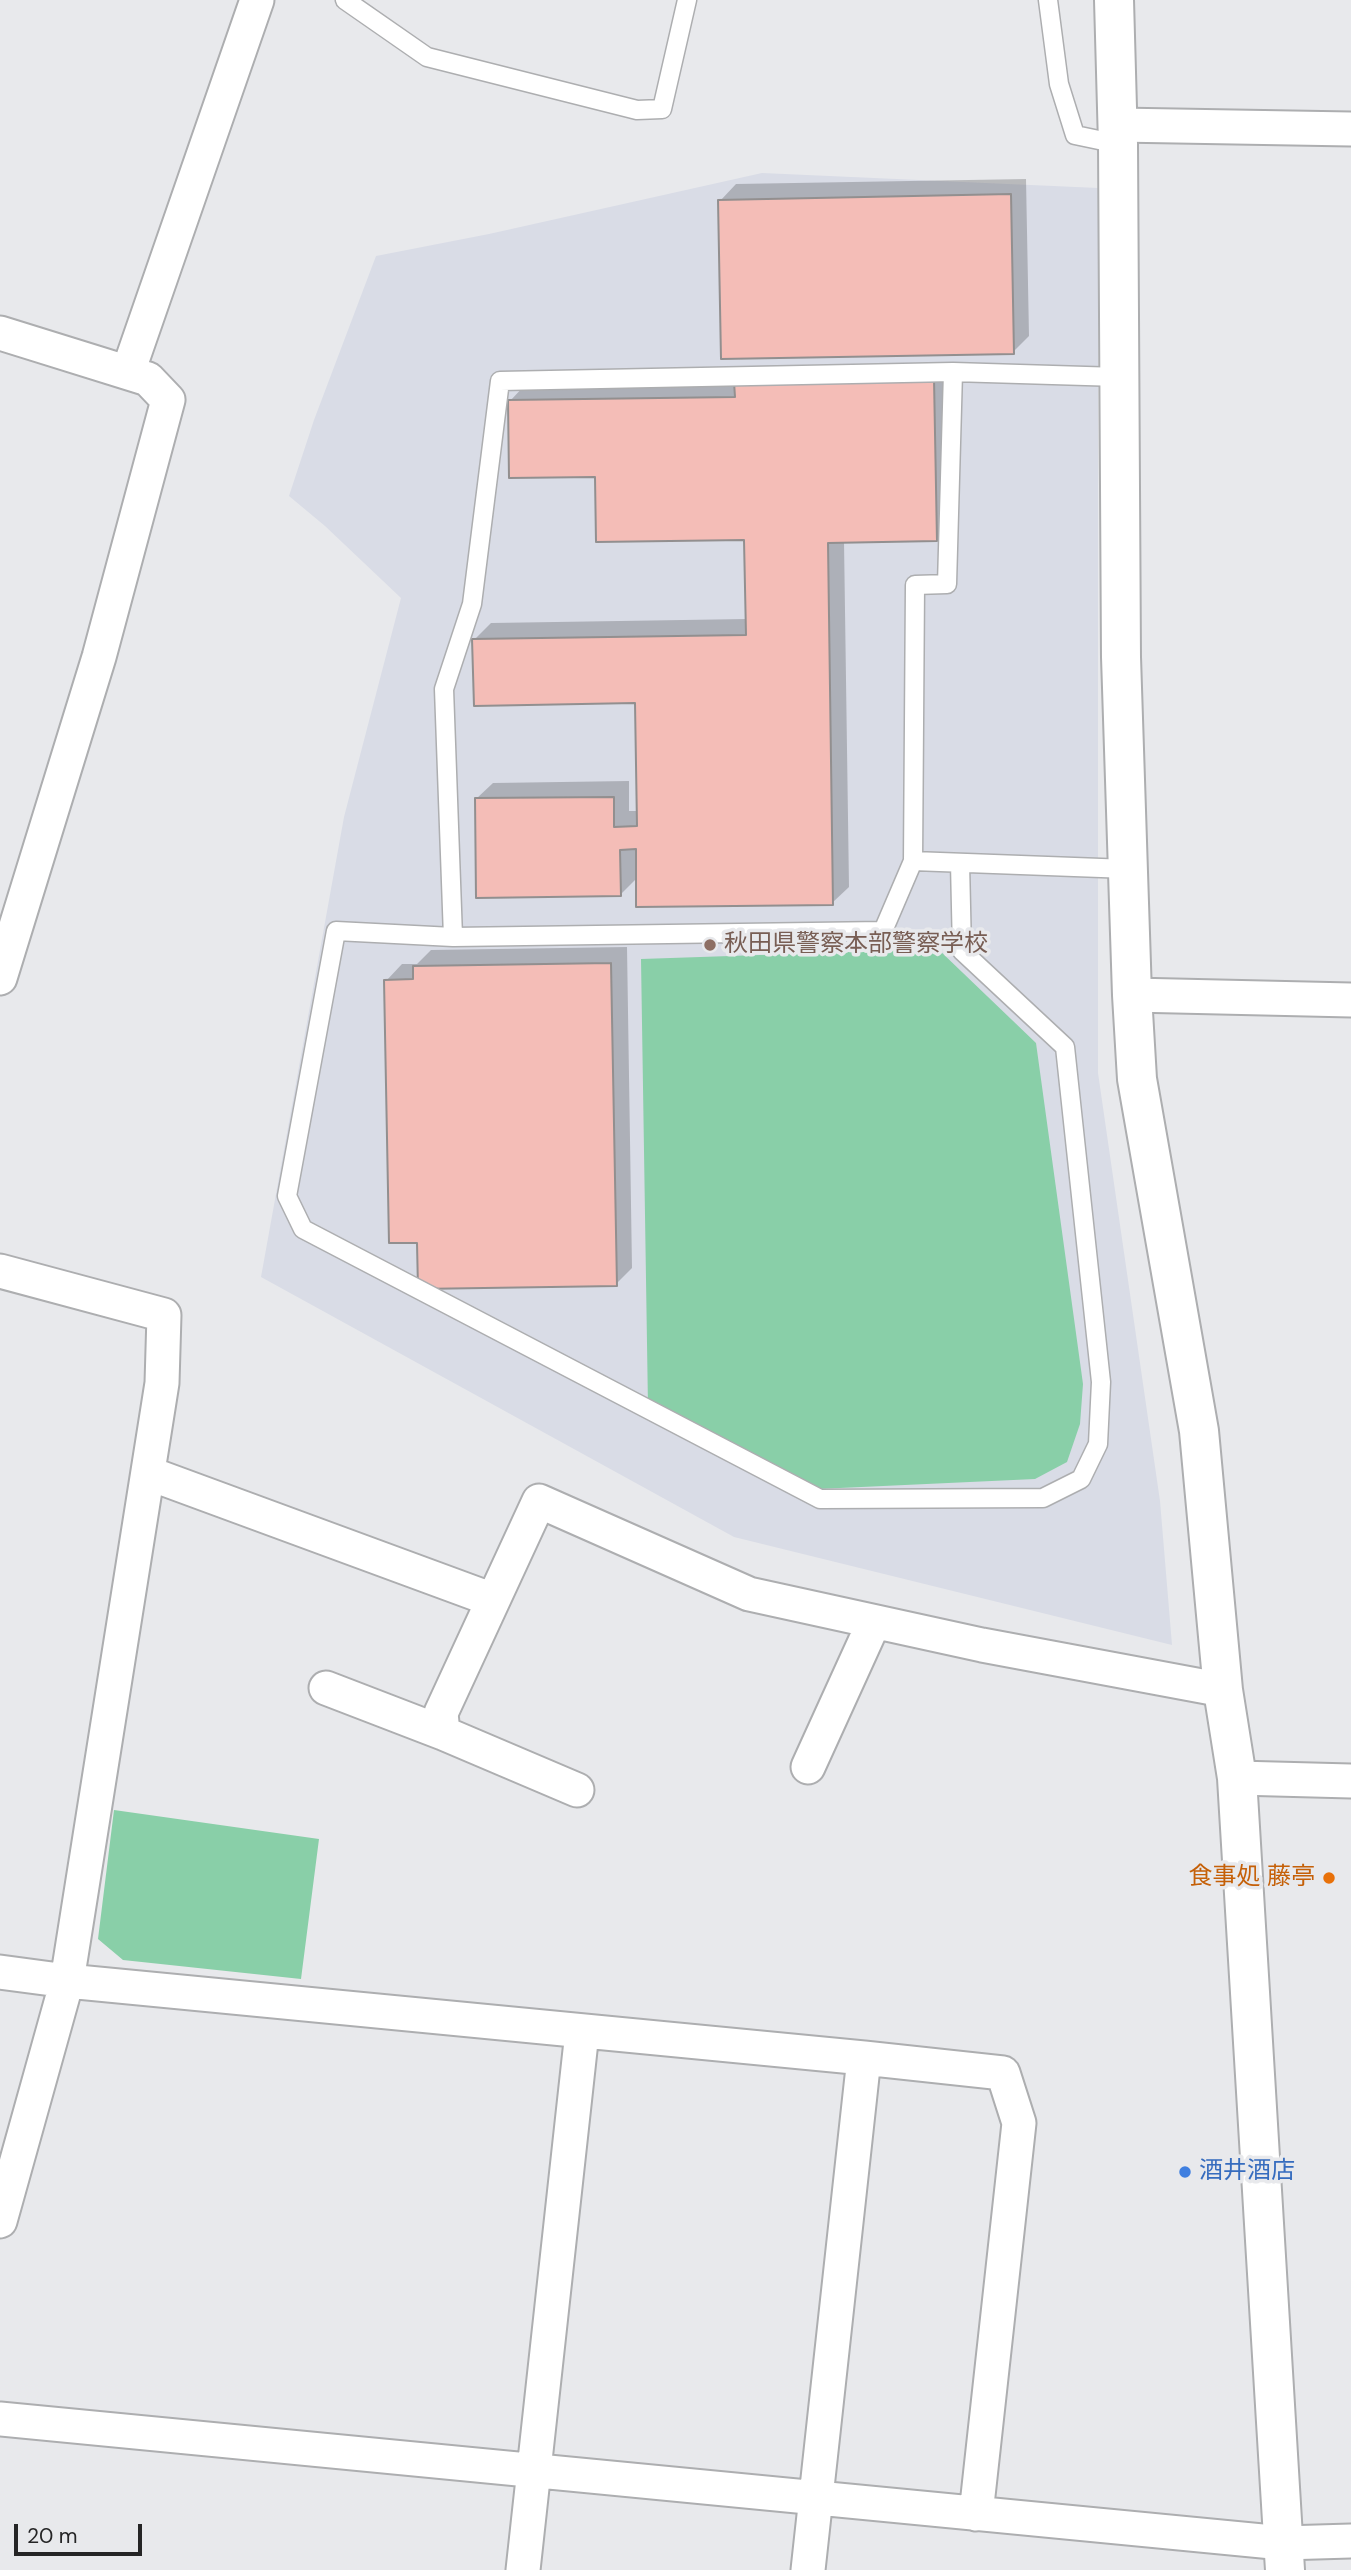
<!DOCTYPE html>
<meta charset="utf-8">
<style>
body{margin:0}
#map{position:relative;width:1351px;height:2570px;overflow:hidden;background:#e8e9ec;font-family:"DM Sans",sans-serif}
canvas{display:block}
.scale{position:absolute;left:14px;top:2524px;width:128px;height:32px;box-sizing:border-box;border:4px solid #252526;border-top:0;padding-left:9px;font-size:21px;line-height:24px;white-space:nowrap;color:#252526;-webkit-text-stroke:5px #e8e9ec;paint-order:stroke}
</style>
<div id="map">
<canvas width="1351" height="2570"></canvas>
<div class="scale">20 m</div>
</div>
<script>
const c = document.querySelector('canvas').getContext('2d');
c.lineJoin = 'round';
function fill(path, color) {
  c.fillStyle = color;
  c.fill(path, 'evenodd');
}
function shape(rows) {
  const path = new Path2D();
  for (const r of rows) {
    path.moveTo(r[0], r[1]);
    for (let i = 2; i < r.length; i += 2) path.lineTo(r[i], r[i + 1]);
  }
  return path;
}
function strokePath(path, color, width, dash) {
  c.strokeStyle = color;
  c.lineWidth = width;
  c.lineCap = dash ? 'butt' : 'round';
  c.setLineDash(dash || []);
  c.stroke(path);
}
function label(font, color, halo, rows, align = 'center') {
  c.font = font + ' "DM Sans","Noto Sans JP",sans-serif';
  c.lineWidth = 7;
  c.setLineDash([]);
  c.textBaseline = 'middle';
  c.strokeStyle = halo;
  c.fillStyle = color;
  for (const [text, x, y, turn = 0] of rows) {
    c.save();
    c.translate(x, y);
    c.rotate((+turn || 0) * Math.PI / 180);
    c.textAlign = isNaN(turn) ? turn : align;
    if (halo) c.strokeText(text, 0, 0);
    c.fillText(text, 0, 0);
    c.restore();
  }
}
const built = shape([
 [762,173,1098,188,1098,1073,1160,1501,1172,1645,734,1537,261,1277,344,817,401,598,325,526,289,496,314,420,376,256,489,234]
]);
const green = shape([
 [938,949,1036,1043,1083,1384,1080,1424,1067,1462,1035,1479,818,1489,648,1407,641,959],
 [114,1810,319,1839,301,1979,123,1960,98,1939]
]);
const shadow = shape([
 [1026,179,1029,336,1013,352,720,201,736,184],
 [950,363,952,523,936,540,844,541,849,887,832,903,638,877,621,894,476,799,493,783,629,781,629,811,638,811,636,702,474,640,491,623,747,619,746,538,596,476,510,401,526,384,737,381,752,366],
 [627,947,632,1268,616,1284,419,1241,386,981,402,964,417,964,431,950]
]);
const building = shape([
 [1011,194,1014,354,721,359,718,200,1011,194],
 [934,379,937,541,828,543,833,905,636,907,636,849,620,850,621,896,476,898,475,798,614,797,614,827,637,826,635,703,474,706,472,639,746,635,744,540,596,542,595,477,509,478,508,400,735,397,734,382,934,379],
 [611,963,617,1286,418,1289,417,1243,389,1243,384,980,413,979,413,966,611,963]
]);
const lane = shape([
 [345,0,427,57,637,110,662,109,687,0],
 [1048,0,1059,84,1075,135,1118,144],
 [1119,377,953,372,947,584,915,585,913,861,1128,869],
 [913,861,883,931,453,937,444,689,472,604,500,381,953,372],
 [453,937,336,931,287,1196,303,1229,820,1499,1043,1498,1081,1479,1098,1444,1101,1382,1065,1047,962,951,960,863]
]);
const street = shape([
 [1118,125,1351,129],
 [0,333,148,379,168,400,99,657,0,978],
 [128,372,257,0],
 [1132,995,1351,1000],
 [0,1271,164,1315,162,1383,67,1981,0,2221],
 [148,1473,493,1600],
 [326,1688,443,1733],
 [808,1767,874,1622],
 [1237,1778,1351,1781],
 [577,1790,443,1733,441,1713,539,1501,749,1594,982,1645,1223,1690],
 [0,1972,67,1981,864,2058,808,2570],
 [864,2058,1003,2073,1019,2123,976,2514],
 [0,2419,1283,2543,1351,2541],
 [523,2570,582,2032]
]);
const secondary = shape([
 [1114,0,1118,144,1121,657,1132,995,1137,1079,1199,1431,1223,1690,1237,1778,1285,2570]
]);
const markers = [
 [710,945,7,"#8d6e63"],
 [1329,1878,7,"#e8710a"],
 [1185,2172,7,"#3f7fe0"]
];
const educationNames = [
 ["秋田県警察本部警察学校",724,945]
];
const foodNames = [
 ["食事処 藤亭",1315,1878]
];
const shopNames = [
 ["酒井酒店",1199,2172]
];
fill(built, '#d9dce6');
fill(green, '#89cfa8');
fill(shadow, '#0003');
fill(building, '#f4bdb7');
strokePath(building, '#928f8f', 2);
strokePath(lane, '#adaeb0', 21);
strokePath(street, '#adaeb0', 37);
strokePath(secondary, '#adaeb0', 42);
strokePath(lane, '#fff', 18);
strokePath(street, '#fff', 33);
strokePath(secondary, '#fff', 38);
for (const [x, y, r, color] of markers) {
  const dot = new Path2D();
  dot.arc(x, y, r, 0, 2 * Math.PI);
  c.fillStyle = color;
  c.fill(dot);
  strokePath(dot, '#e8e9ec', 2.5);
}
label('24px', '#785e54', '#e8e9ec', educationNames, 'left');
label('24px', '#c56008', '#e8e9ec', foodNames, 'right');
label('24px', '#366cbe', '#e8e9ec', shopNames, 'left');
</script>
